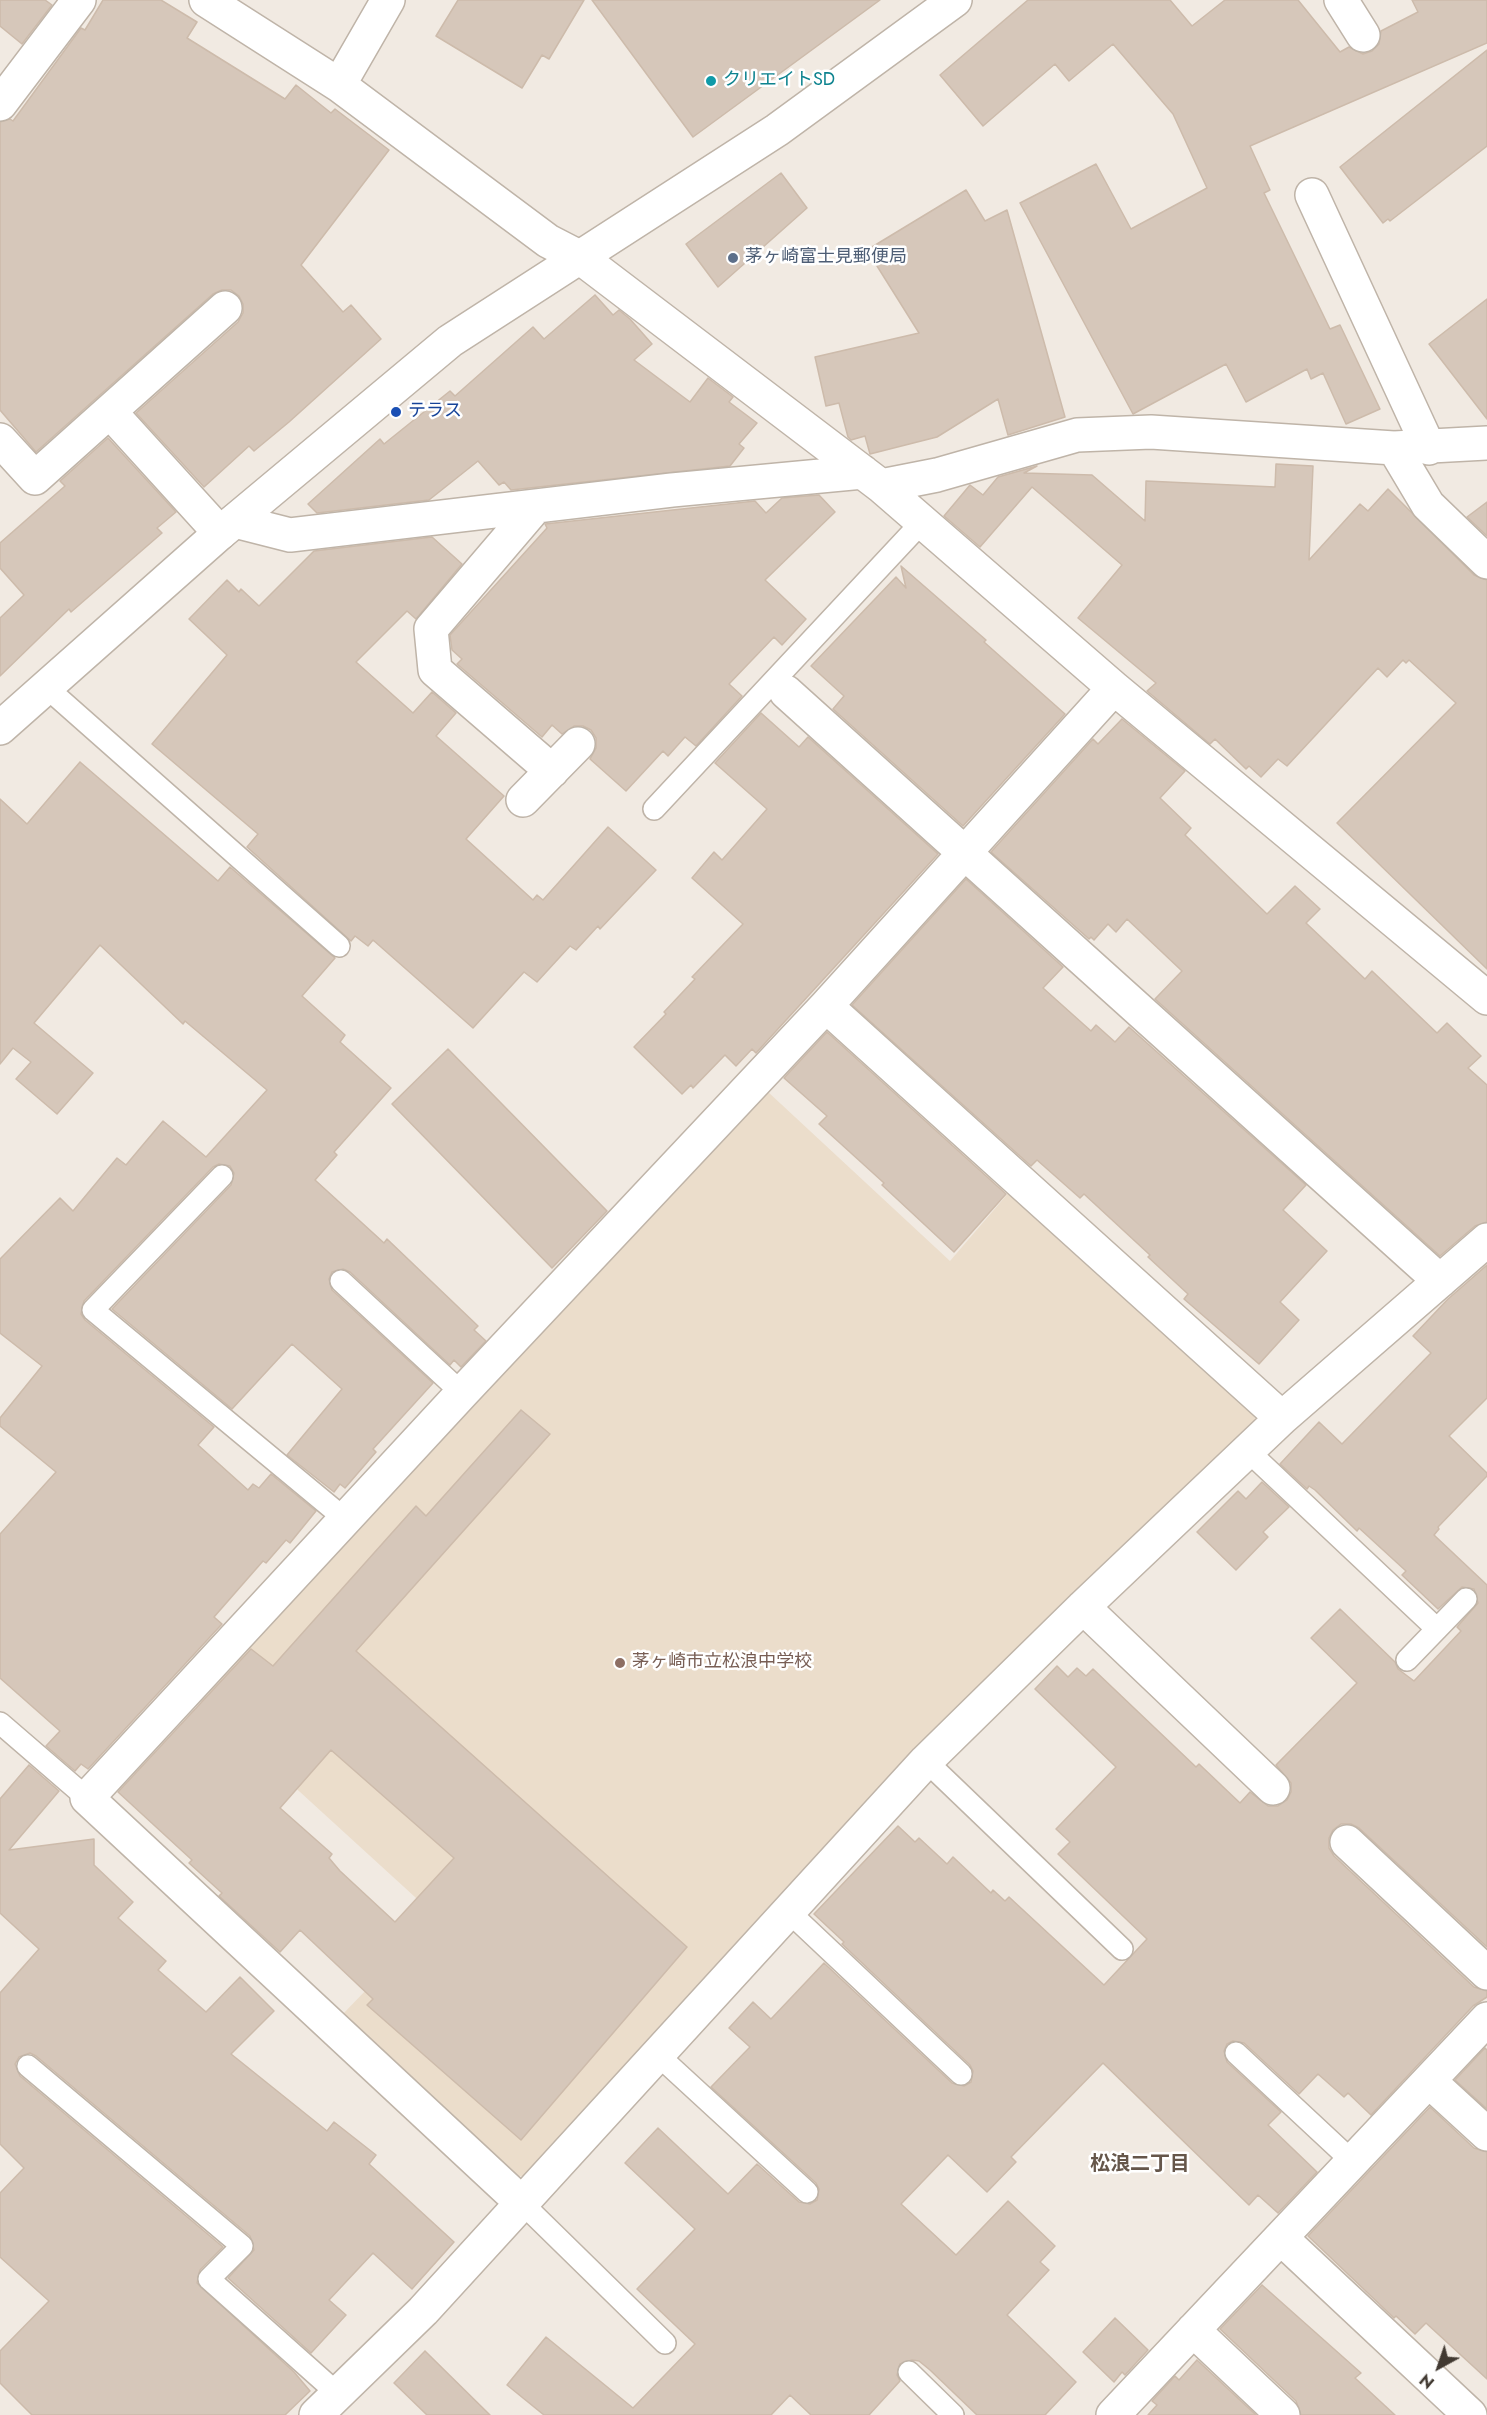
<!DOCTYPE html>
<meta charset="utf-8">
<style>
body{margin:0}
#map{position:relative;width:1487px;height:2415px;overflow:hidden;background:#f1eae2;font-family:Jost,sans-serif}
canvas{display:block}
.north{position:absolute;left:1409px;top:2337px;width:60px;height:60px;-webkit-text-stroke:4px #fff;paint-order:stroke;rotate:220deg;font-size:16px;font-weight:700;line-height:24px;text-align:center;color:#423a32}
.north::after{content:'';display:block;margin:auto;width:21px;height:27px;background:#423a32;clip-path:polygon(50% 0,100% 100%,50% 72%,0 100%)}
</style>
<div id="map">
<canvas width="1487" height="2415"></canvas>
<div class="north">N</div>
</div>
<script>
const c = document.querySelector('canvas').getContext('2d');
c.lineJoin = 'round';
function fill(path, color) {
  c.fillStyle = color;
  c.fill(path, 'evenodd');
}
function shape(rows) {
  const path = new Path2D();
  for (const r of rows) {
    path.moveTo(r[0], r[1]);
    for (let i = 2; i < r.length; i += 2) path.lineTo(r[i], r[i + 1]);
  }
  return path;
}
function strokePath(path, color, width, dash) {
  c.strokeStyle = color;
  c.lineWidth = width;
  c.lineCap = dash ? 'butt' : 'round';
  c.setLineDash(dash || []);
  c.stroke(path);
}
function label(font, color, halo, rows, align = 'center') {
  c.font = font + ' Jost,"Noto Sans JP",sans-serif';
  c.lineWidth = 5;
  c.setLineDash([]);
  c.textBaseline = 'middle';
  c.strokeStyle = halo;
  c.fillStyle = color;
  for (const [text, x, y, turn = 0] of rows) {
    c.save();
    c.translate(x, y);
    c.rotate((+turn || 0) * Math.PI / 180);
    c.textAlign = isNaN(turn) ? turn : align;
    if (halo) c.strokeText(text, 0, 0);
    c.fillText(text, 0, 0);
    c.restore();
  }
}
const education = shape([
 [767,1091,950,1261,1011,1190,1254,1404,1255,1423,536,2176,519,2176,341,2016,394,1961,427,1908,196,1697]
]);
const building = shape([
 [0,0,45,0,52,5,22,44,0,26,0,0],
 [103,0,161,0,197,22,187,38,285,99,296,85,331,113,335,109,389,150,301,265,343,312,351,305,381,339,289,422,254,451,249,446,204,487,136,413,238,322,243,313,243,304,239,296,231,290,222,290,213,294,36,452,0,410,0,122,10,119,13,121,81,28,85,30,103,0],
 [458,0,584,0,549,59,542,55,522,88,436,36,458,0],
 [592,0,880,0,693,137,592,0],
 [1028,0,1170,0,1192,26,1225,0,1298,0,1340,52,1349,47,1363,54,1372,51,1379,44,1381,31,1418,12,1412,0,1487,0,1487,43,1250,146,1270,190,1264,193,1330,329,1340,325,1380,409,1346,424,1323,373,1311,379,1307,369,1246,402,1226,364,1133,414,1020,203,1096,164,1131,229,1207,188,1173,114,1113,44,1069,81,1055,64,983,126,940,75,1028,0],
 [1487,50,1487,146,1390,221,1388,219,1383,223,1340,167,1487,50],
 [781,173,807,208,718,287,686,244,781,173],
 [966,190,985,221,1007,210,1065,417,1008,435,998,399,937,437,870,454,865,436,851,440,848,437,839,403,826,406,815,357,919,333,867,250,966,190],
 [595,295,613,315,619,310,630,319,652,344,634,360,690,402,708,378,733,397,729,402,757,423,739,444,744,448,730,466,511,490,504,482,499,485,478,461,429,500,317,513,308,504,380,439,384,444,450,391,455,396,533,327,544,339,595,295],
 [1487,299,1487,419,1429,344,1487,299],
 [108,438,176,512,157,528,162,533,71,612,69,609,0,676,0,618,24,595,0,568,0,543,65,486,60,481,108,438],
 [1276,464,1313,466,1309,560,1360,504,1368,511,1388,489,1474,575,1487,580,1487,969,1337,823,1456,703,1409,660,1406,663,1403,660,1387,677,1378,668,1287,766,1278,759,1261,777,1249,766,1246,769,1215,739,1210,744,1147,691,1156,683,1078,618,1122,565,1032,487,980,547,944,516,970,485,983,495,998,477,1037,466,1024,473,1092,475,1145,521,1146,481,1275,487,1276,464],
 [819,495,835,512,765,580,806,619,782,645,774,637,729,684,742,696,696,746,685,737,668,756,663,751,626,791,590,759,596,748,596,738,591,730,583,726,574,726,562,734,552,725,542,737,457,664,462,659,452,650,450,635,547,528,545,524,755,501,766,513,782,498,819,495],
 [1487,502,1487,536,1467,517,1487,502],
 [432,537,462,564,416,619,407,611,356,662,413,713,432,692,456,713,436,736,504,796,466,839,533,900,537,895,543,900,608,827,656,870,600,929,598,926,576,950,570,946,537,982,524,972,473,1028,373,940,368,946,355,936,351,941,247,847,258,834,152,744,227,655,189,619,227,580,239,592,241,589,259,606,314,551,432,537],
 [901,566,986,640,984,642,1065,714,963,826,833,709,844,696,811,666,896,577,906,588,901,566],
 [761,713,799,747,808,737,938,854,756,1053,752,1049,736,1066,725,1055,693,1088,691,1085,682,1094,634,1047,666,1014,664,1012,695,979,692,977,743,924,692,878,714,852,722,860,767,809,715,763,761,713],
 [1122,719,1185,771,1160,798,1191,828,1185,835,1267,914,1295,886,1320,909,1306,923,1365,979,1372,971,1437,1033,1447,1023,1481,1056,1468,1068,1487,1085,1487,1222,1475,1226,1440,1256,1155,999,1182,971,1127,919,1116,932,1108,924,1094,940,1091,937,1089,939,991,852,1093,739,1098,744,1122,719],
 [80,762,218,881,230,867,335,958,302,996,345,1035,340,1042,391,1088,334,1152,337,1155,315,1180,384,1243,387,1239,478,1326,474,1330,486,1341,461,1367,454,1360,450,1365,350,1272,343,1269,332,1272,329,1279,332,1290,433,1383,373,1449,376,1452,345,1488,340,1484,334,1492,287,1455,342,1389,292,1344,232,1409,112,1309,231,1185,234,1173,230,1166,219,1164,213,1167,84,1301,81,1314,85,1320,214,1427,198,1445,248,1490,253,1484,259,1488,271,1474,316,1511,290,1543,286,1540,266,1563,263,1561,214,1617,222,1624,88,1769,81,1764,75,1771,46,1746,60,1731,0,1678,0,1534,56,1472,0,1426,0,1418,42,1366,0,1333,0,1259,60,1198,73,1211,117,1158,126,1165,163,1121,206,1157,267,1090,185,1021,183,1024,100,945,34,1023,93,1073,57,1114,16,1079,31,1062,13,1048,0,1064,0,799,27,824,80,762],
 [966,879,1063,967,1043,988,1091,1031,1096,1025,1115,1042,1129,1027,1306,1185,1283,1210,1327,1251,1280,1302,1299,1320,1259,1364,1184,1299,1188,1294,1148,1257,1150,1255,1084,1194,1080,1198,1037,1160,1031,1166,852,1005,966,879],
 [827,1032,1006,1194,954,1252,882,1185,884,1183,819,1124,827,1116,784,1078,827,1032],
 [448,1049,607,1211,552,1268,392,1104,448,1049],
 [1487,1265,1487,1398,1449,1436,1487,1473,1487,1476,1438,1527,1439,1529,1434,1535,1487,1585,1487,1947,1359,1828,1351,1824,1341,1824,1333,1830,1329,1838,1329,1848,1334,1856,1474,1987,1487,1991,1487,1997,1473,2006,1371,2115,1348,2093,1344,2097,1318,2074,1299,2094,1244,2043,1233,2041,1227,2044,1224,2051,1227,2062,1281,2112,1268,2125,1317,2172,1278,2213,1258,2195,1249,2205,1103,2063,1011,2157,1016,2162,987,2192,948,2155,901,2204,956,2255,1008,2201,1055,2246,1040,2262,1049,2270,1007,2315,1076,2382,1045,2415,977,2415,930,2370,919,2361,912,2360,900,2364,897,2375,900,2381,869,2415,811,2415,790,2395,771,2415,544,2415,507,2385,546,2337,633,2408,695,2344,637,2289,695,2229,625,2163,658,2128,728,2194,757,2164,799,2202,810,2204,817,2200,819,2189,816,2183,711,2087,750,2047,729,2028,753,2002,771,2019,824,1963,952,2083,964,2086,971,2082,973,2071,970,2065,842,1944,844,1942,814,1914,898,1826,915,1842,919,1838,947,1864,953,1857,991,1893,993,1890,1005,1901,1009,1897,1104,1985,1147,1939,1058,1854,1070,1842,1056,1829,1116,1767,1035,1689,1057,1666,1068,1677,1077,1668,1086,1676,1093,1669,1196,1767,1199,1764,1240,1803,1250,1792,1268,1806,1278,1806,1287,1800,1291,1792,1291,1783,1276,1765,1357,1683,1311,1638,1340,1609,1395,1662,1398,1669,1414,1681,1461,1631,1457,1627,1478,1603,1474,1589,1462,1587,1438,1609,1402,1575,1406,1571,1359,1528,1357,1531,1315,1490,1309,1486,1307,1489,1280,1464,1319,1422,1342,1444,1431,1353,1413,1336,1448,1299,1487,1265],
 [521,1410,550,1434,356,1651,687,1947,521,2140,367,2005,373,1999,300,1930,280,1952,219,1896,222,1893,189,1863,192,1860,118,1792,251,1649,273,1666,416,1506,426,1516,521,1410],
 [331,1750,454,1858,395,1922,340,1871,329,1858,332,1854,280,1808,331,1750],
 [1262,1482,1289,1507,1263,1532,1268,1537,1236,1570,1197,1532,1238,1491,1246,1499,1262,1482],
 [29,1765,59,1791,9,1850,94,1839,94,1865,133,1902,118,1918,166,1961,158,1970,206,2012,240,1977,274,2011,231,2054,327,2131,334,2122,376,2155,369,2164,454,2242,412,2289,373,2253,329,2300,346,2315,311,2353,228,2278,254,2250,250,2236,36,2056,30,2053,19,2057,15,2064,20,2076,223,2247,200,2270,197,2283,294,2372,310,2391,285,2415,32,2415,0,2383,0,2351,49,2301,0,2257,0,2193,24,2168,0,2144,0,1993,39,1949,0,1913,0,1799,29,1765],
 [1485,2048,1487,2050,1487,2109,1455,2080,1485,2048],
 [1430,2107,1474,2148,1487,2152,1487,2379,1426,2323,1415,2334,1396,2316,1394,2318,1308,2236,1430,2107],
 [1262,2285,1361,2373,1355,2378,1395,2415,1301,2415,1296,2401,1220,2329,1262,2285],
 [1115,2318,1148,2350,1125,2375,1122,2372,1114,2382,1083,2352,1115,2318],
 [425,2351,490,2415,427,2415,394,2383,425,2351],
 [1197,2360,1256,2415,1148,2415,1157,2405,1152,2401,1175,2376,1179,2380,1197,2360]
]);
const service = shape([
 [46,687,339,946],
 [654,809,923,521],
 [222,1176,93,1310,345,1519],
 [341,1281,462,1393],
 [1248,1451,1437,1629],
 [1407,1660,1466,1599],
 [0,1723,87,1798],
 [926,1761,1122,1949],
 [788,1911,961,2074],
 [1236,2053,1353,2162],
 [659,2056,807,2192],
 [28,2066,242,2246,209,2279,338,2394],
 [523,2204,665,2343],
 [909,2372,953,2415]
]);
const minor = shape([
 [206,0,339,85,548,241,581,258,881,486,1114,688,1487,998],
 [1341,0,1363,35],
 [339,85,388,0],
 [0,104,79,0],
 [1312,195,1429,448],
 [111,413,220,533],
 [0,440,35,478,225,308],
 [1394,448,1428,505,1487,562],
 [881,486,937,475,1077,435,1151,432,1394,448,1487,443],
 [536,506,431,629,435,670,552,771],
 [235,521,290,535,672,490,863,472],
 [786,692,1440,1281],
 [523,800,578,744],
 [826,1006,1282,1418],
 [1083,1607,1273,1788],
 [1347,1842,1487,1973],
 [1429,2081,1487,2134],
 [523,2204,87,1798,462,1393,826,1006,1114,688],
 [1281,2238,1470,2415],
 [1193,2330,1283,2415],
 [316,2415,423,2311,926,1761,1083,1607,1282,1418,1487,1240],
 [1113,2415,1487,2019]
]);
const tertiary = shape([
 [0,728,220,533,450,341,777,130,955,0]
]);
const markers = [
 [711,81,6,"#0f9aa8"],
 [733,258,6,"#5c6f8a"],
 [396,412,6,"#1a4fb4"],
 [620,1663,6,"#8d6e63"]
];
const cultureNames = [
 ["クリエイトSD",723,81]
];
const serviceNames = [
 ["茅ヶ崎富士見郵便局",745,258]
];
const transitNames = [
 ["テラス",408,412]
];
const educationNames = [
 ["茅ヶ崎市立松浪中学校",632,1663]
];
const neighbourhoodNames = [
 ["松浪二丁目",1140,2165]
];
fill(education, '#ebddcb');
fill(building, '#d6c7ba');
strokePath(building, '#cdbbab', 1.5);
strokePath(service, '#bfb4a8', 24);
strokePath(minor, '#bfb4a8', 36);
strokePath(tertiary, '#bfb4a8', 36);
strokePath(service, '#fff', 21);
strokePath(minor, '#fff', 33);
strokePath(tertiary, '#fff', 33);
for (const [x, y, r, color] of markers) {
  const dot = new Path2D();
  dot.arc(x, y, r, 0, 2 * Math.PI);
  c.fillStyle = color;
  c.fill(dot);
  strokePath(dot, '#fff', 2);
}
label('18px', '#0d838f', '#fff', cultureNames, 'left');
label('18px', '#4e5e75', '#fff', serviceNames, 'left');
label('18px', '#164399', '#fff', transitNames, 'left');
label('18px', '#785e54', '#fff', educationNames, 'left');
label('bold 20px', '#65564a', '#fff', neighbourhoodNames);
</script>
